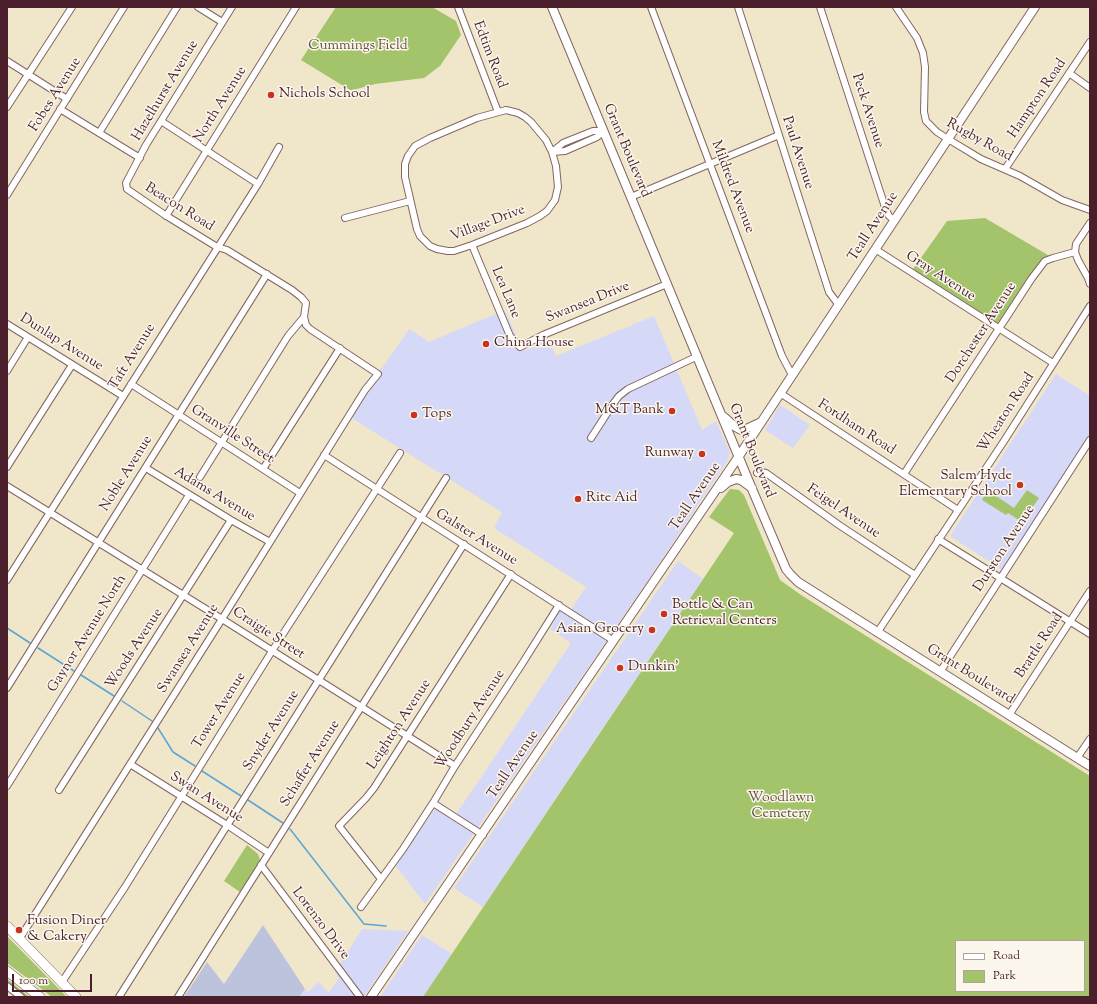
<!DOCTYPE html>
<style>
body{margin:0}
#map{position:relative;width:1097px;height:1004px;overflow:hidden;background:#f0e6ca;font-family:"Sorts Mill Goudy",serif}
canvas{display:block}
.frame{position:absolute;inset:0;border:8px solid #4a1f2b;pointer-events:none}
.legend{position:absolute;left:955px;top:940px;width:130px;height:52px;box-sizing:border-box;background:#fbf7ec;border:1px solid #b4a19f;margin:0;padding:5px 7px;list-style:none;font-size:12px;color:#4a1f2b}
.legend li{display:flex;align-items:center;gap:8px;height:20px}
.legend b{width:20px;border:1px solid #b4a19f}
.scale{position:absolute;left:12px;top:974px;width:80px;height:18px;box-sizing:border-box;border:2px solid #4a1f2b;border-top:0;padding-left:5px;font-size:12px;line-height:14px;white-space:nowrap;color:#4a1f2b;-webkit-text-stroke:3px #fbf7ec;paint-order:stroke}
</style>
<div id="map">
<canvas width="1097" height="1004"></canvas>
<div class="frame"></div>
<ul class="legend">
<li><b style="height:5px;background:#fff"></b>Road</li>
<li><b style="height:11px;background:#a4c46c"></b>Park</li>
</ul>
<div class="scale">100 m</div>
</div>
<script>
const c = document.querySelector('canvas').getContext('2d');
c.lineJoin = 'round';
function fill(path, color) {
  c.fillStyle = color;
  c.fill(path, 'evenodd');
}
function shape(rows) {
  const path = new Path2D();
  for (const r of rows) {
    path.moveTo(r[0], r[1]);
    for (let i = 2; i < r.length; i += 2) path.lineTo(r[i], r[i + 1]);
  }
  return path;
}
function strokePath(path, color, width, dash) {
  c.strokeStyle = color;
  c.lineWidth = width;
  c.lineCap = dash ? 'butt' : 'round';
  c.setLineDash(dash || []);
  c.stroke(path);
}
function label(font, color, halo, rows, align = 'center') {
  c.font = font + ' "Sorts Mill Goudy",serif';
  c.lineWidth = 3;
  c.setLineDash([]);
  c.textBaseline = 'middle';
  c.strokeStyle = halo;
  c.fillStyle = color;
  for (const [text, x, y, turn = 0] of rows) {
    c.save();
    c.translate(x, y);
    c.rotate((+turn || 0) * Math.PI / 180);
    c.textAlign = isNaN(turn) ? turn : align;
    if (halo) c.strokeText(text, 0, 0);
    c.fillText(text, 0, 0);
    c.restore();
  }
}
const built = shape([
 [505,310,517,338,527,350,548,340,556,356,654,316,702,430,716,421,730,452,728,460,636,598,425,904,395,865,440,802,456,814,478,782,571,643,550,629,560,611,567,616,586,587,494,528,502,512,347,415,369,378,383,367,409,329,429,342],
 [1056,374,1090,396,1090,435,1002,570,950,536],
 [780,405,810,425,793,448,765,430],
 [678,561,703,579,483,907,454,888],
 [362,929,408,931,364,997,299,997,305,989,308,992,319,982,329,993,339,978,335,972],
 [422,935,452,954,423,997,380,997]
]);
const industrial = shape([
 [263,925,305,989,299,997,184,997,207,962,224,984]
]);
const green = shape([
 [336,7,432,7,456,21,461,35,440,66,424,78,375,84,353,90,350,90,301,60],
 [985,218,1053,258,1047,260,999,328,911,272,947,221],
 [984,488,1014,508,1027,490,1039,498,1022,522,1008,513,1006,515,982,500,985,495,981,492],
 [730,489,739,490,744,495,780,580,801,595,1090,776,1090,997,423,997,734,533,709,517],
 [956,941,1084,941,1084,991,956,991],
 [247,845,258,854,260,860,240,892,224,881],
 [7,936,65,995,66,997,52,997,7,963],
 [7,979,30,997,24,997,7,984]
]);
const stream = shape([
 [7,628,30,643],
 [38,648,74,671],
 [81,675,114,696],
 [122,701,152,721],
 [158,728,173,752,195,766],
 [202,771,241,796],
 [248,800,283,823],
 [290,829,364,924,386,926]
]);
const street = shape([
 [198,7,222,22],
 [458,7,498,112],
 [651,7,782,356,792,375],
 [738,7,829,292,838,304],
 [820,7,886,210,889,216,894,220],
 [896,7,917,38,923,53,925,67,924,112,926,121,937,132,948,139,981,159,1020,176,1062,200,1090,210],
 [7,61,67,99],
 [1069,73,1090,88],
 [7,107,72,7],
 [60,109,140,158],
 [506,110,518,113,525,117,531,122,546,140,552,152,556,166,558,187,555,200,547,211,540,216,527,223,472,245,454,251,448,251,437,249,430,246,420,236,417,229,405,177,405,164,408,156,415,146,430,138,477,118,506,110],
 [161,121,258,184],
 [593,131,604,131,597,137,565,151,552,152,563,143,593,131],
 [99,133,177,7],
 [1005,169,1090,42],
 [7,195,124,7],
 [631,197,779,135],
 [166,216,296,7],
 [345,218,410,201],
 [1090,223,1076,244,1075,252,1078,260,1088,278,1090,284],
 [472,245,510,336,520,347,543,335,667,284],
 [875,249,1053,363],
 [7,324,123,396],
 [7,371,28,337],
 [131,384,300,493],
 [780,393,958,510],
 [591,438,613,404,619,396,628,389,698,356],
 [324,455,614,641],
 [7,467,72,365],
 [146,468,231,520,270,542],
 [263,469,340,348],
 [757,473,760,472,766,473,839,525,915,575],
 [904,474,1032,278,1045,261,1053,258,1075,252],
 [200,477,288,336,304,317,306,303,301,297,292,290,227,250,217,247,165,215,127,189,126,183,146,145,232,7],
 [7,486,222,619,455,766],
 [938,539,1090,634],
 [7,580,258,184,279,147],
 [877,633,1004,441,1090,306],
 [940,672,1090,440],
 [7,688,267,274],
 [1009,715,1090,591],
 [1077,758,1090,739],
 [130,764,227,825,269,853],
 [7,786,189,495],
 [59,790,231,520],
 [433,803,483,835],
 [261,865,360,997],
 [381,879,339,826,366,798,374,788,511,574],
 [361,907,403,849,433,803,455,766,522,664,559,605],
 [20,938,222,619,365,390,378,374,310,329,306,325,304,317],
 [62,982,125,887,272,651,400,453],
 [7,986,21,997],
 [119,997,446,478],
 [178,997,464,544]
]);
const secondary = shape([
 [552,7,752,489,786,569,790,574,798,582,1090,766],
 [724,417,734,426,741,430,744,430,759,423],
 [721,488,728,482,736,479,741,480,752,488],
 [371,997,739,456,1035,7]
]);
const primary = shape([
 [7,926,76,997],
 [7,971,40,997]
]);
const markers = [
 [271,95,4,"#c8321e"],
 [486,344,4,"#c8321e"],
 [672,411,4,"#c8321e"],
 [414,415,4,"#c8321e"],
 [702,454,4,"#c8321e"],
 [1020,485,4,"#c8321e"],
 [578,499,4,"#c8321e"],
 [664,614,4,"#c8321e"],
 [652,630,4,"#c8321e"],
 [620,668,4,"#c8321e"],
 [19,930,4,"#c8321e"]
];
const parkNames = [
 ["Cummings Field",358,47],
 ["Woodlawn",781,799],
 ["Cemetery",781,815]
];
const streetNames = [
 ["Edtim Road",489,55,69],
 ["Hazelhurst Avenue",166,91,-59],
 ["Fobes Avenue",56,95,-58],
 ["Hampton Road",1038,99,-56],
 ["North Avenue",221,105,-58],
 ["Peck Avenue",867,111,72],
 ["Rugby Road",979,141,29],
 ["Grant Boulevard",626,151,67],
 ["Paul Avenue",797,153,72],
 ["Mildred Avenue",732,187,69],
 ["Beacon Road",179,208,32],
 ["Village Drive",488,224,-21],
 ["Teall Avenue",874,227,-57],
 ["Gray Avenue",940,277,33],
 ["Lea Lane",505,293,67],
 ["Swansea Drive",588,303,-22],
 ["Dorchester Avenue",982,333,-57],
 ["Dunlap Avenue",61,343,32],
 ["Taft Avenue",133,357,-58],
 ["Wheaton Road",1007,413,-57],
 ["Fordham Road",856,428,33],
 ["Granville Street",232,435,33],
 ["Grant Boulevard",751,451,68],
 ["Noble Avenue",127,474,-58],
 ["Adams Avenue",214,495,31],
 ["Teall Avenue",696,497,-56],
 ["Feigel Avenue",843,512,34],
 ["Galster Avenue",476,538,32],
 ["Durston Avenue",1005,549,-57],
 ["Gaynor Avenue North",88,634,-58],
 ["Craigie Street",268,634,33],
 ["Brattle Road",1040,646,-57],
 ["Woods Avenue",135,649,-57],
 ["Swansea Avenue",189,649,-58],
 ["Grant Boulevard",970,675,32],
 ["Tower Avenue",220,711,-58],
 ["Woodbury Avenue",471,720,-57],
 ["Leighton Avenue",400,725,-57],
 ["Snyder Avenue",272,731,-58],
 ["Schaffer Avenue",311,764,-58],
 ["Teall Avenue",514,765,-56],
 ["Swan Avenue",206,798,32],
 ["Lorenzo Drive",320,924,53]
];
const poiNames = [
 ["Nichols School",279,95],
 ["China House",494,344],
 ["M&T Bank",664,411,"right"],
 ["Tops",422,415],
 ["Runway",694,454,"right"],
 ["Salem Hyde",1012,477,"right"],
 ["Elementary School",1012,493,"right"],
 ["Rite Aid",586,499],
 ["Bottle & Can",672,606],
 ["Retrieval Centers",672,622],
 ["Asian Grocery",644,630,"right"],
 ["Dunkin'",628,668],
 ["Fusion Diner",27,922],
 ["& Cakery",27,938]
];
fill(built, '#d6d8f8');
fill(industrial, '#bec3dd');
fill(green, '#a4c46c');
strokePath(stream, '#5ca5d3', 1.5);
strokePath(street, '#846563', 8);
strokePath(secondary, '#846563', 10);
strokePath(primary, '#846563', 10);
strokePath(street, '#fff', 6);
strokePath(secondary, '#fff', 8);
strokePath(primary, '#fff', 9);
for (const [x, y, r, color] of markers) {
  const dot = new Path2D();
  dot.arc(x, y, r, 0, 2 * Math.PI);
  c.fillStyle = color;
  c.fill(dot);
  strokePath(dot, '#fbf7ec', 1.5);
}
label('14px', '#65513e', '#fbf7ec', parkNames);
label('14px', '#4a1f2b', '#fbf7ec', streetNames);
label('14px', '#4a1f2b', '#fbf7ec', poiNames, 'left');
</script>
